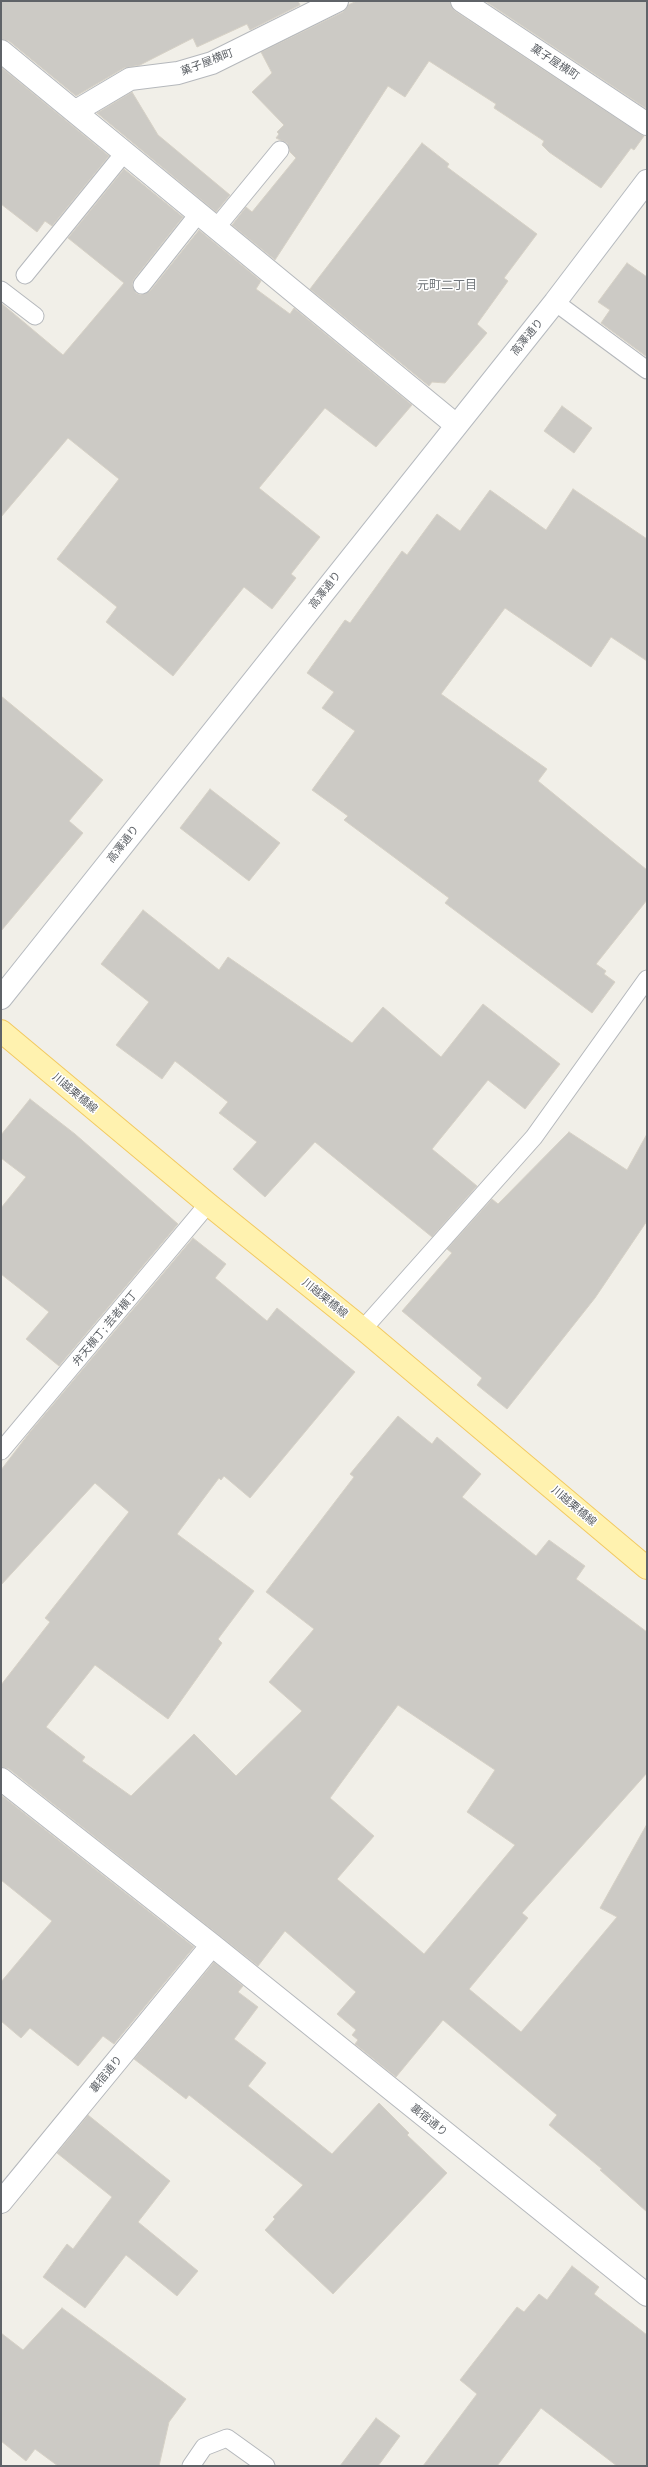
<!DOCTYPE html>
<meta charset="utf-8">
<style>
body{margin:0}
#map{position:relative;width:648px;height:2467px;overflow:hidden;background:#f1efe8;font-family:Lato,sans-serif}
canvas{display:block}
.frame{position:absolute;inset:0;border:2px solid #5f6368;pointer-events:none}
</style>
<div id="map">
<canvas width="648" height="2467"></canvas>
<div class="frame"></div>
</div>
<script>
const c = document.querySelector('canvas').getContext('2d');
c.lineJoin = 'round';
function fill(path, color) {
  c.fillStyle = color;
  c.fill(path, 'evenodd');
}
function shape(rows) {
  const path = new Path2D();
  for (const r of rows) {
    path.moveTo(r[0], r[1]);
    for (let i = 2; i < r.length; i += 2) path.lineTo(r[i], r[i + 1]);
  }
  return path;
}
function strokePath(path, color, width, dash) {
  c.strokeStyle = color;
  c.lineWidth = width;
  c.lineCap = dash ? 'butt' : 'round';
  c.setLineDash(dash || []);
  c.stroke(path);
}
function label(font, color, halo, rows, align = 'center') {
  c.font = font + ' Lato,"Noto Sans JP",sans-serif';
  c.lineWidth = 3;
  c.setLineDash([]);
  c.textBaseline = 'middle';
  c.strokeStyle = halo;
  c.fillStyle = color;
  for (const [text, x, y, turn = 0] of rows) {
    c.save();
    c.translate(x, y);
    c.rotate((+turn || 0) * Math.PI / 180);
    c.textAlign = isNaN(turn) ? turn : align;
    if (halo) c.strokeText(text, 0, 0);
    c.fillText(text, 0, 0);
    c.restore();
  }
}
const building = shape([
 [1,1,298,1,300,5,250,30,247,24,197,47,193,38,140,65,124,68,76,96,9,41,1,39,1,1],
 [357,1,450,1,455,11,644,136,634,150,631,148,601,188,549,152,542,145,544,141,494,108,496,104,429,61,405,97,388,86,275,260,232,225,246,207,252,212,296,158,290,152,287,143,276,138,279,134,277,132,284,125,252,92,272,73,261,52,343,12,348,5,357,1],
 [485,1,647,1,647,109,485,1],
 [1,67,109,156,52,226,45,221,37,232,1,204,1,67],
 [132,92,158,135,230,195,216,212,97,113,132,92],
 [422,143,449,164,447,167,537,234,504,278,508,281,477,324,487,333,445,383,432,382,429,386,310,289,422,143],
 [124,169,183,217,134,279,132,284,136,293,141,295,150,291,199,230,261,281,256,289,290,314,294,308,412,405,376,447,325,408,259,488,320,537,291,574,296,578,272,609,244,587,173,676,106,622,117,607,57,559,119,479,68,438,1,517,1,303,63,355,124,283,68,238,124,169],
 [627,263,647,277,647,357,601,323,610,310,598,302,627,263],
 [562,406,592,428,574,453,544,431,562,406],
 [573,489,647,539,647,661,611,637,591,667,505,608,441,694,547,769,538,781,647,870,647,900,596,964,606,971,604,974,615,982,592,1013,445,903,449,898,344,820,348,816,312,790,355,731,322,708,334,692,307,673,345,620,350,623,402,551,407,555,437,514,460,531,490,490,546,530,573,489],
 [1,696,103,780,69,821,83,833,1,931,1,696],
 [210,789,280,843,249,881,180,828,210,789],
 [143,910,219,970,228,957,352,1043,383,1007,441,1057,483,1004,560,1064,525,1109,488,1080,432,1149,477,1186,432,1237,315,1142,265,1197,233,1169,257,1142,219,1113,228,1102,175,1061,162,1079,116,1045,149,1002,101,964,143,910],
 [30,1099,75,1134,178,1224,59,1366,26,1339,49,1312,1,1274,1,1208,26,1177,1,1158,1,1135,30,1099],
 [569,1132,627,1170,647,1134,647,1221,595,1298,507,1409,477,1385,482,1378,402,1311,452,1253,447,1249,492,1199,498,1204,569,1132],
 [193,1238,226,1264,215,1278,267,1321,277,1308,355,1372,250,1498,224,1476,221,1480,219,1478,177,1534,254,1591,218,1639,222,1643,168,1719,95,1665,46,1727,85,1757,82,1761,131,1796,194,1734,236,1776,302,1711,269,1682,314,1629,266,1592,354,1477,350,1474,398,1416,432,1444,437,1437,481,1474,462,1497,536,1556,549,1540,585,1566,576,1579,647,1632,647,1773,522,1913,528,1918,469,1989,521,2032,617,1917,600,1908,647,1824,647,2212,600,2170,602,2169,549,2125,557,2115,443,2020,396,2077,355,2044,358,2040,352,2035,356,2030,337,2014,356,1992,285,1931,258,1966,9,1769,1,1767,1,1685,50,1622,45,1618,129,1512,95,1483,1,1585,1,1470,30,1432,193,1238],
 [398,1705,495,1770,467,1812,515,1845,424,1954,337,1879,374,1836,330,1798,398,1705],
 [1,1795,194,1947,114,2044,103,2036,78,2066,30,2028,21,2038,1,2021,1,1982,52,1921,1,1880,1,1795],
 [214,1962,243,1986,238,1992,258,2007,234,2039,266,2063,248,2086,332,2154,379,2103,409,2133,407,2135,447,2173,333,2294,265,2230,275,2219,273,2217,303,2185,189,2095,186,2099,134,2059,214,1962],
 [88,2115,170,2181,138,2222,198,2271,177,2296,126,2255,85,2308,43,2277,67,2244,73,2249,112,2197,57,2153,88,2115],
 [572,2266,599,2287,594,2294,647,2335,647,2466,617,2466,541,2408,497,2466,423,2466,477,2394,460,2380,517,2307,524,2312,539,2294,547,2300,572,2266],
 [62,2308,186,2399,169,2422,159,2466,58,2466,35,2449,26,2461,1,2441,1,2333,23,2350,62,2308],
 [376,2418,400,2436,378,2466,340,2466,376,2418]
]);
const lane = shape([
 [216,228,280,150],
 [25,275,125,152],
 [142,285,199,213],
 [1,290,35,316],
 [555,302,647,370],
 [363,1329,534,1137,647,979],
 [1,1451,208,1204],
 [191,2466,204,2447,227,2438,266,2466]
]);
const street = shape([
 [462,1,647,124],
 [1,51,456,425],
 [76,111,130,79,178,73,212,63,337,1],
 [1,1779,212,1945,647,2295],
 [1,2202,212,1945]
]);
const secondary = shape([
 [1,998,555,302,647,181]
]);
const primary = shape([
 [1,1031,208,1204,363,1329,647,1568]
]);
const streetNames = [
 ["菓子屋横町",207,62,-21],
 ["菓子屋横町",555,62,33],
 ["高澤通り",527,337,-51],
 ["高澤通り",325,590,-52],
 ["高澤通り",123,844,-52],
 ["川越栗橋線",75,1093,40],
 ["川越栗橋線",325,1298,39],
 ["弁天横丁; 芸者横丁",105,1328,-50],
 ["川越栗橋線",574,1506,40],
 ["裏宿通り",106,2074,-51],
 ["裏宿通り",429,2120,39]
];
const neighbourhoodNames = [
 ["元町二丁目",447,285]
];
fill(building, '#cccac5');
strokePath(building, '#d6d1c6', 1);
strokePath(lane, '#b5b8bc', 19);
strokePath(street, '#b5b8bc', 24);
strokePath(secondary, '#b6babf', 24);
strokePath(primary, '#f2c960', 24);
strokePath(lane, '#fff', 17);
strokePath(street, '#fff', 22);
strokePath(secondary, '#fff', 22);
strokePath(primary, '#fff2af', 22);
label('11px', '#5f6368', '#fff', streetNames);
label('12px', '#70757a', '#fff', neighbourhoodNames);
</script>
